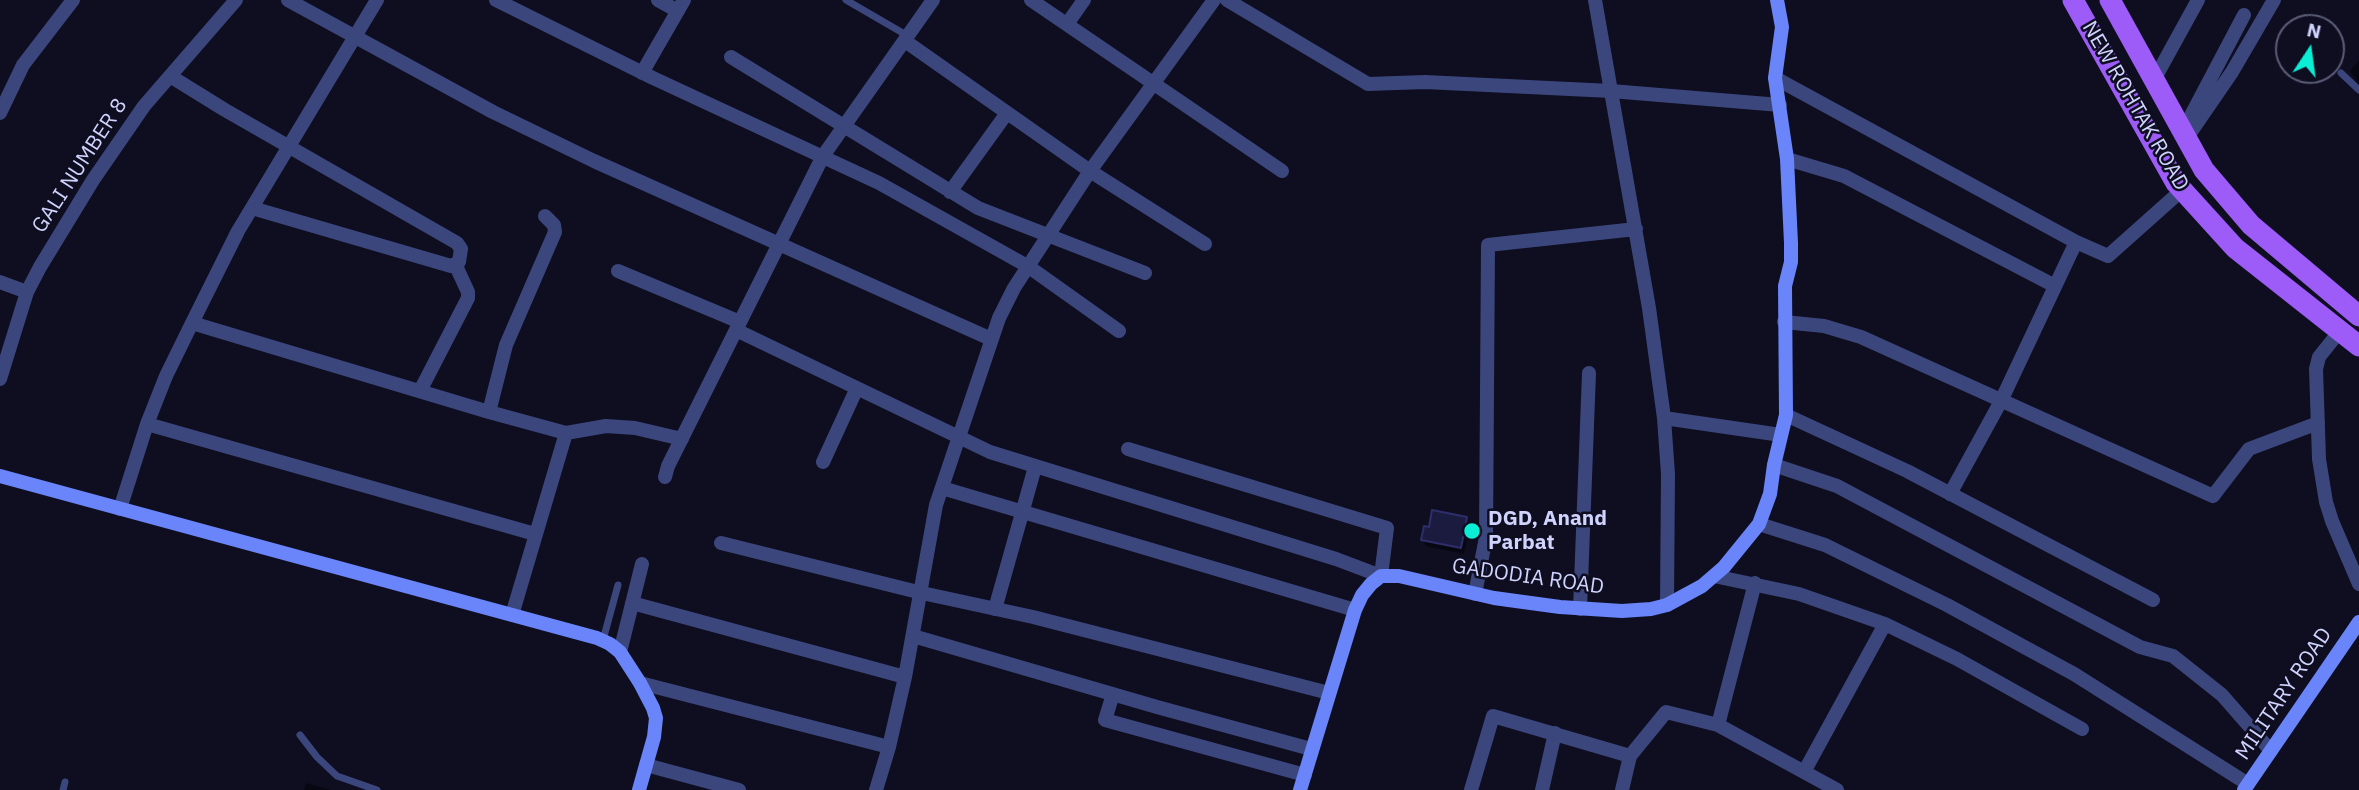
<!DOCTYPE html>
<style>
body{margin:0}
#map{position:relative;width:2359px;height:790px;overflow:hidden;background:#0e0e20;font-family:"IBM Plex Sans",sans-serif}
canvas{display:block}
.north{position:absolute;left:2275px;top:14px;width:70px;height:70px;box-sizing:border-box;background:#0e0e20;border:2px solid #5b5d78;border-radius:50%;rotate:13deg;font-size:19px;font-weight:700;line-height:28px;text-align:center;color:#cfd3fd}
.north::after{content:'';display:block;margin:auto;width:24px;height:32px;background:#0aeed6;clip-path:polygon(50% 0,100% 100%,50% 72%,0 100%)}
</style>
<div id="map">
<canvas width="2359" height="790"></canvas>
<div class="north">N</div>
</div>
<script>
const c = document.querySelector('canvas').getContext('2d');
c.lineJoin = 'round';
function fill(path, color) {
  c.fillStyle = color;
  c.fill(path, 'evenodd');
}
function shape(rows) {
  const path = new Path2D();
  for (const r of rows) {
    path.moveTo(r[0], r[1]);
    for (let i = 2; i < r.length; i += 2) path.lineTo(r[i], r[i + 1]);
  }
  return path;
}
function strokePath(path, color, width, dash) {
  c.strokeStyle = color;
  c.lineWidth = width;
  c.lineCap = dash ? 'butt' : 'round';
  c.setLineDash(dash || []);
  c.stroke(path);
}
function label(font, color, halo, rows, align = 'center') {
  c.font = font + ' "IBM Plex Sans",sans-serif';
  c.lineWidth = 5;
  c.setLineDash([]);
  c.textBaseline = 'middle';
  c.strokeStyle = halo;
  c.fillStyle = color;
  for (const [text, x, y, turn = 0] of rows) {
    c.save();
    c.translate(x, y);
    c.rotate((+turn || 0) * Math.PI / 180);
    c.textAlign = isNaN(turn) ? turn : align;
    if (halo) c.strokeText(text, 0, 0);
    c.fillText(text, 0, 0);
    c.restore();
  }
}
const shadow = shape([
 [2359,60,2359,84,2350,71],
 [1466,519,1470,525,1464,554,1426,546,1423,540],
 [306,783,331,790,304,790]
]);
const building = shape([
 [1432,510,1467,517,1461,548,1421,540,1424,526,1429,527,1432,510]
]);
const lane = shape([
 [846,0,908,36],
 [2341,73,2359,90],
 [603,640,618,585],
 [300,735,317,757,337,776,377,790],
 [63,790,65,782]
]);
const street = shape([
 [288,0,493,112,594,161,991,339],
 [496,0,653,78,879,183,1029,267,1119,331],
 [658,0,678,11],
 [1031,0,1282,171],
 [1227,0,1368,84,1425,82,1611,91,1780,105],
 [1595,0,1649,308,1664,418,1668,474,1667,605],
 [1067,24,1084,0],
 [905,41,1090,171,1205,244],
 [731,57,978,208,1145,273],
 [642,73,684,0],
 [170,76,225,110,457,243,461,249,459,262,451,266,252,208],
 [1775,78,2076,242,2108,256,2182,190],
 [2154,80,2198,0],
 [0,113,23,65,73,0],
 [2186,125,2244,15],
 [2186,139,2232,72,2274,0],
 [1787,159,1844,176,2055,286],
 [950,192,1007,113],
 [618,271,740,322],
 [0,282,27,292],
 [1784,322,1824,326,1861,337,2213,496,2249,449,2318,423],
 [192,323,489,412,566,433,606,426,635,428,682,439],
 [736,330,990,452,1336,559,1381,576,1387,528,1128,449],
 [2339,332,2319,357,2316,369,2319,459,2326,502,2332,521,2359,584],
 [0,379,27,292,40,267,93,180,144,106,236,0],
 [420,391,468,298,468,292,456,266],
 [489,412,506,345,555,232,554,225,545,216],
 [1786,415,1907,471,2153,600],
 [1664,418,1781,435],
 [147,424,535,534],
 [823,462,857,388],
 [1774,465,1837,486,2140,647,2173,656,2222,695,2271,751],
 [665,477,668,466,823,156,933,0],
 [942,488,1355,610],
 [1950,494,2001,401,2076,242],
 [120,509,147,424,166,376,192,323,238,231,377,0],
 [1759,524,1825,545,1947,605,2074,674,2248,784],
 [721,543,922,593,1033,617,1329,693],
 [1714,576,1799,594,1885,624,1957,659,2082,729],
 [1475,594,1486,537,1488,245,1636,229],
 [632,603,905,677],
 [995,609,1035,467],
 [1580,609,1589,373],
 [512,615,566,433],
 [913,636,1157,707,1311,749],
 [620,652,642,564],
 [640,683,889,747],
 [1113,694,1105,720,1305,775],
 [1718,725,1755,583],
 [646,765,739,790],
 [1804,772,1885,624],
 [876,790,889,747,905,677,936,505,999,318,1014,288,1090,171,1214,0],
 [1471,790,1493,716,1630,756],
 [1542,790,1555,733],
 [1622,790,1630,756,1666,712,1718,725,1837,790]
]);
const secondary = shape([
 [0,476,597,638,610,644,620,652,640,683,653,708,656,718,654,737,639,790],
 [1300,790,1355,610,1362,595,1371,584,1381,576,1399,576,1494,598,1560,607,1622,611,1651,609,1667,605,1702,586,1724,567,1759,524,1770,494,1774,465,1786,415,1785,286,1791,262,1791,243,1787,159,1775,78,1782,27,1777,0],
 [2244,790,2359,622]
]);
const primary = shape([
 [2073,0,2176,183,2235,248,2359,346],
 [2110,0,2204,170,2251,225,2359,316]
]);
const markers = [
 [1472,531,9,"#0aeed6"]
];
const streetNames = [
 ["NEW ROHTAK ROAD",2135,106,60],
 ["GALI NUMBER 8",80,166,-57],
 ["GADODIA ROAD",1528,577,8],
 ["MILITARY ROAD",2284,694,-56]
];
const poiNames = [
 ["DGD, Anand",1488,519],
 ["Parbat",1488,543]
];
fill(shadow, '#0007');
fill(building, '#1b1b40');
strokePath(building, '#2e2e6b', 2);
strokePath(lane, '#3b467d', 7);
strokePath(street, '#3b467d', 14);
strokePath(secondary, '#6a84f9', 14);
strokePath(primary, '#9d5bf8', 21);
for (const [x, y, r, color] of markers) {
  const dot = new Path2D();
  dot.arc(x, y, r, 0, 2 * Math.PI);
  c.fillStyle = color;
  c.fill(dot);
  strokePath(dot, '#0e0e20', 2.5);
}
label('21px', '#cfd3fd', '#0e0e20', streetNames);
label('bold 21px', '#cfd3fd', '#0e0e20', poiNames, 'left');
</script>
